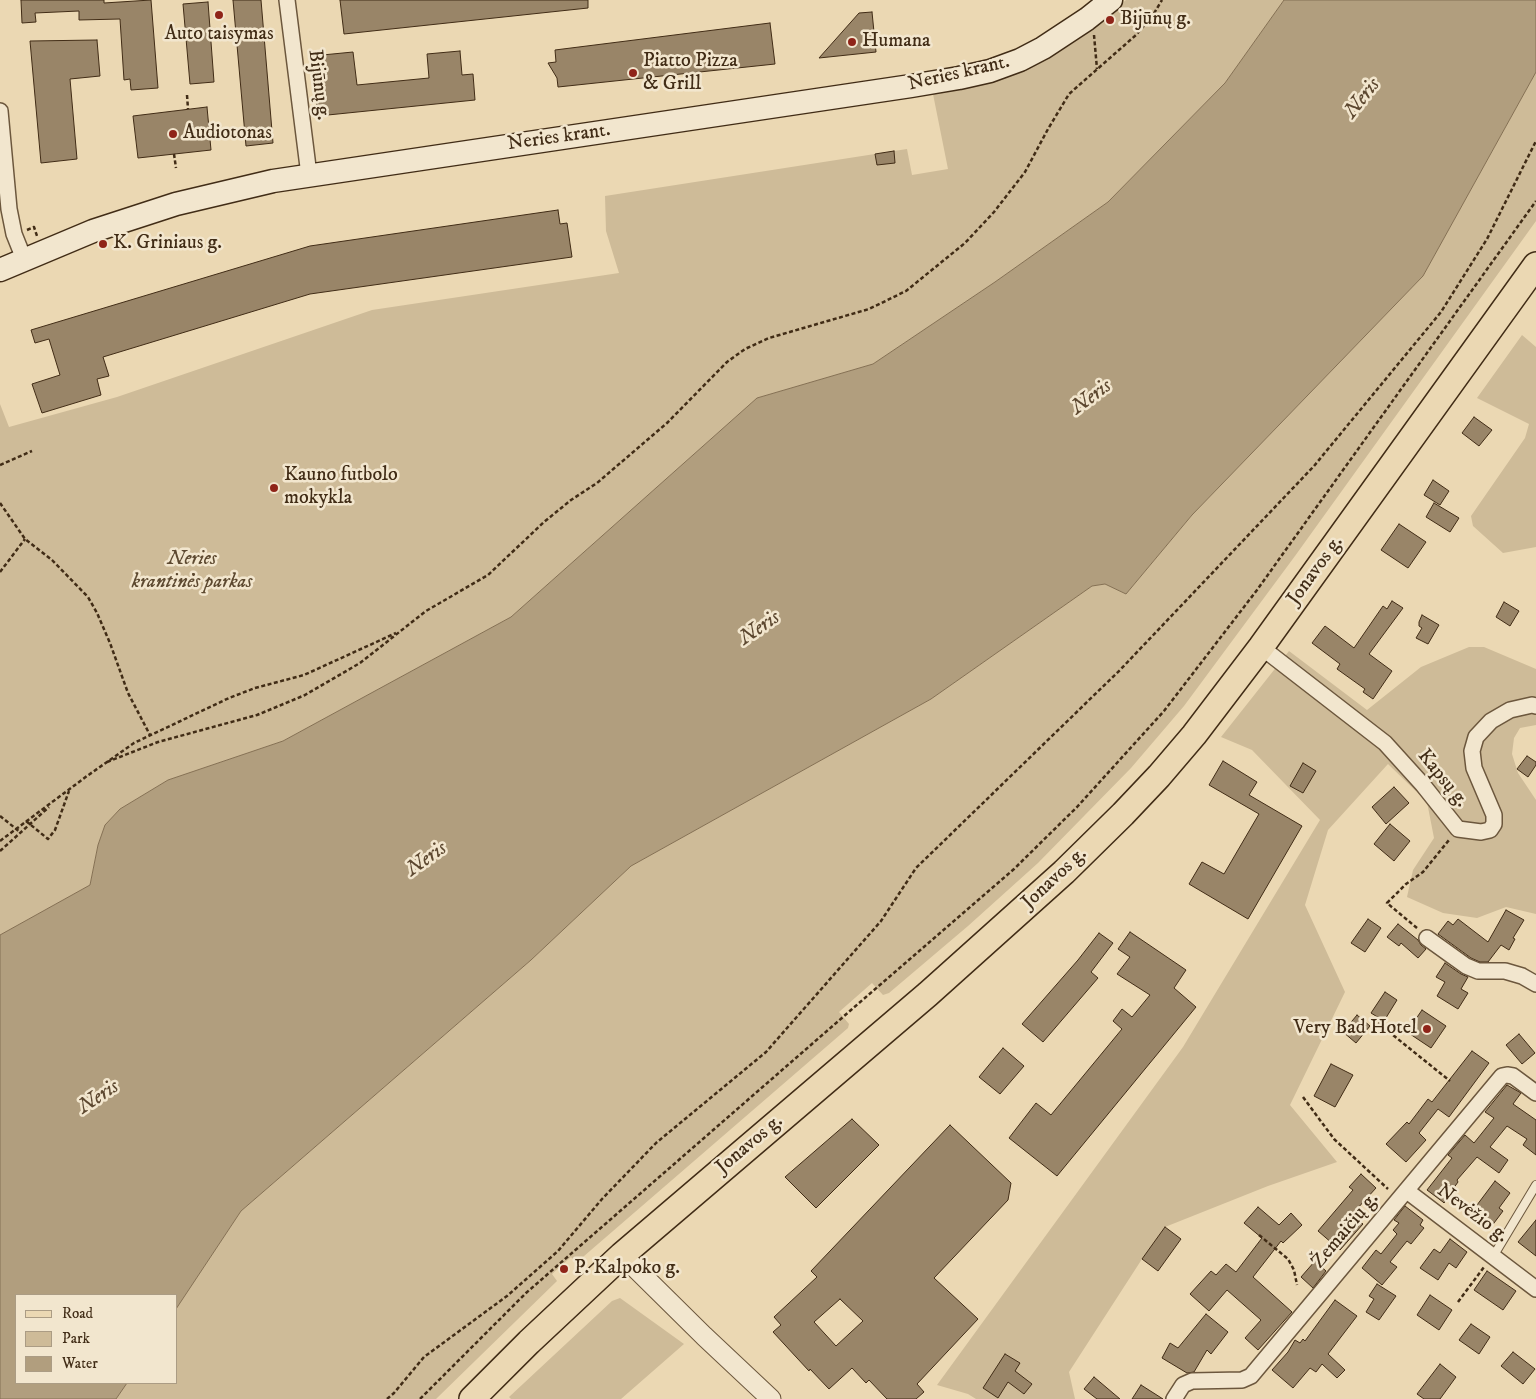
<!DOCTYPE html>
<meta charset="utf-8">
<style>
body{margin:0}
#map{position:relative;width:1536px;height:1399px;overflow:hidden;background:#ebd8b3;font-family:"IM FELL DW Pica",serif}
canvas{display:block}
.legend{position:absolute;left:15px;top:1294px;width:162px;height:90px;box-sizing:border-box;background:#f2e6ce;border:1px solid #ab9c84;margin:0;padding:6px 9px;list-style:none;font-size:15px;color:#412c16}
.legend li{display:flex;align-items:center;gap:10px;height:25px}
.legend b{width:25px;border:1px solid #ab9c84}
</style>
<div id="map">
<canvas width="1536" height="1399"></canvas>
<ul class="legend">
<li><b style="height:6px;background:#ebd8b3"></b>Road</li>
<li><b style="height:14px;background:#cebb98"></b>Park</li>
<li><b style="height:14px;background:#b19e7e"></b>Water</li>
</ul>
</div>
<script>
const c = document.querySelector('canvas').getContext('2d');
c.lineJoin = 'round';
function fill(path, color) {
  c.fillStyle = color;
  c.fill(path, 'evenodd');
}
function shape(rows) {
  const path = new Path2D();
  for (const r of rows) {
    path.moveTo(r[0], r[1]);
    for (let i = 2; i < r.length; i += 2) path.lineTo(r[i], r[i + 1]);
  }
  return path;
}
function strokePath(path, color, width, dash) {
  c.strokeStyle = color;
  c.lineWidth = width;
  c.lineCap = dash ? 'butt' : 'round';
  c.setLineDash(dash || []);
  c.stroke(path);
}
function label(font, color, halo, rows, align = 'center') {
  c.font = font + ' "IM FELL DW Pica",serif';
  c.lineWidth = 5;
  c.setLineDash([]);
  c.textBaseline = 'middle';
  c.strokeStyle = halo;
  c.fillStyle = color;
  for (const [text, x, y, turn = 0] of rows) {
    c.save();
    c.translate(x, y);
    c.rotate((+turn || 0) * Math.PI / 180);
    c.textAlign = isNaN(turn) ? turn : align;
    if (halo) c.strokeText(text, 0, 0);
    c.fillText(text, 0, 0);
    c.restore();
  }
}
const green = shape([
 [1126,0,1284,0,1225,83,1108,202,995,282,873,364,757,398,511,617,283,741,168,780,120,809,105,825,98,845,90,885,0,935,0,404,9,427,117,397,372,310,619,273,606,231,605,196,907,149,912,175,948,169,933,94,1005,77,1050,57,1085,35],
 [1536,72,1536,221,1295,556,1184,706,1131,768,1038,863,968,926,889,993,883,995,872,983,839,1012,849,1024,848,1028,576,1263,571,1257,552,1274,557,1281,436,1399,116,1399,127,1383,176,1383,176,1309,241,1211,531,960,631,866,931,699,1092,586,1105,584,1126,594,1192,515,1423,276],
 [1522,335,1536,347,1536,547,1503,553,1473,526,1471,516,1525,438,1529,424,1477,398],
 [1469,647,1484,647,1536,669,1536,725,1520,728,1514,738,1512,754,1518,773,1536,800,1536,914,1506,907,1477,918,1443,913,1407,897,1413,870,1434,838,1427,802,1388,764,1328,830,1305,905,1345,992,1290,1105,1337,1162,1268,1186,1165,1227,1142,1259,1069,1372,1075,1399,976,1399,968,1394,937,1385,1183,1047,1320,820,1252,750,1221,737,1289,651,1367,710,1421,667],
 [620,1298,684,1344,621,1399,511,1399,509,1397,612,1301]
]);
const water = shape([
 [1284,0,1536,0,1536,72,1423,276,1192,515,1126,594,1105,584,1092,586,931,699,631,866,531,960,241,1211,176,1309,176,1295,16,1295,16,1383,127,1383,116,1399,0,1399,0,935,90,885,98,845,105,825,120,809,168,780,283,741,511,617,757,398,873,364,995,282,1108,202,1225,83,1284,0]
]);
const building = shape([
 [21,0,104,0,104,3,151,0,158,88,131,90,130,79,124,80,120,19,79,20,79,11,35,13,36,22,22,23,21,0],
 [233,0,261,0,273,143,246,146,233,0],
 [340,0,588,0,588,8,344,34,340,0],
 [208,2,214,82,190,84,183,4,208,2],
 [872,12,876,52,819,58,859,13,872,12],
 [770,23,775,64,558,87,557,78,548,63,556,62,555,50,770,23],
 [97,40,100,76,70,79,77,159,41,163,30,41,97,40],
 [460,51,462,75,473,74,475,100,318,116,312,56,353,52,357,85,429,78,427,54,460,51],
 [207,107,211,150,138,158,133,116,207,107],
 [894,151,895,163,877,165,875,154,894,151],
 [558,210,560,224,567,223,572,257,310,294,103,357,109,376,97,379,101,395,42,413,32,384,60,375,49,339,35,343,31,330,310,246,558,210],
 [1474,417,1492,430,1479,446,1462,433,1474,417],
 [1433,480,1449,491,1440,505,1424,495,1433,480],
 [1434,503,1459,518,1450,532,1426,517,1434,503],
 [1399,524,1426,542,1408,568,1381,550,1399,524],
 [1392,601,1403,608,1369,654,1392,671,1373,699,1363,692,1365,689,1337,669,1340,664,1312,643,1325,626,1354,648,1383,606,1387,609,1392,601],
 [1504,602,1519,611,1510,626,1496,617,1504,602],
 [1422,615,1439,625,1428,644,1416,638,1422,628,1419,626,1419,622,1422,615],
 [1527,756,1536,762,1536,765,1528,777,1517,769,1527,756],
 [1223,761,1257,782,1249,795,1302,826,1248,919,1189,884,1202,862,1224,874,1259,814,1209,785,1223,761],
 [1303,763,1316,771,1303,793,1290,786,1303,763],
 [1394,787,1409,803,1386,824,1372,807,1394,787],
 [1390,824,1410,841,1394,861,1374,844,1390,824],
 [1506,910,1524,920,1513,938,1515,939,1509,950,1501,945,1488,962,1480,962,1471,958,1438,934,1448,921,1453,925,1458,919,1488,942,1506,910],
 [1368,919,1381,928,1365,952,1351,943,1368,919],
 [1398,924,1418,940,1421,945,1426,949,1418,958,1401,943,1399,946,1387,937,1398,924],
 [1130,932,1186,970,1174,988,1196,1007,1057,1176,1009,1138,1036,1103,1051,1115,1122,1029,1113,1021,1122,1009,1132,1017,1150,995,1117,974,1130,957,1118,949,1130,932],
 [1099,933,1113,943,1091,972,1098,978,1043,1042,1022,1024,1078,960,1099,933],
 [1445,963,1461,974,1468,977,1461,989,1468,993,1458,1009,1437,996,1445,982,1436,977,1445,963],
 [1385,992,1397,1000,1384,1021,1371,1013,1385,992],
 [1422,1010,1446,1026,1431,1048,1407,1032,1422,1010],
 [1357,1015,1370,1026,1356,1043,1343,1032,1357,1015],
 [1519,1034,1535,1053,1522,1064,1506,1045,1519,1034],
 [1003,1048,1024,1066,1000,1094,979,1077,1003,1048],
 [1472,1051,1489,1063,1449,1117,1438,1109,1419,1133,1426,1140,1406,1162,1386,1144,1407,1122,1409,1124,1428,1099,1432,1102,1472,1051],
 [1331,1064,1353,1075,1335,1107,1314,1096,1331,1064],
 [1507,1085,1521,1093,1513,1104,1536,1120,1536,1155,1523,1145,1527,1139,1507,1126,1490,1147,1508,1160,1499,1173,1477,1157,1457,1180,1458,1182,1453,1189,1454,1190,1444,1203,1443,1202,1427,1190,1452,1158,1448,1155,1465,1135,1474,1143,1494,1118,1485,1112,1507,1085],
 [852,1119,879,1145,816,1208,785,1177,852,1119],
 [950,1125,1011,1183,1008,1200,934,1278,978,1319,917,1384,924,1392,916,1399,887,1399,869,1380,866,1383,852,1368,829,1389,810,1369,809,1371,773,1332,781,1325,774,1317,817,1277,811,1271,950,1125],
 [840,1299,863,1321,836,1346,814,1322,840,1299],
 [1361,1174,1376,1188,1356,1210,1359,1212,1355,1217,1363,1224,1340,1250,1318,1231,1353,1190,1349,1187,1361,1174],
 [1495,1181,1510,1193,1499,1208,1503,1211,1491,1227,1471,1213,1495,1181],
 [1405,1206,1423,1220,1420,1225,1424,1228,1411,1244,1407,1241,1390,1262,1397,1267,1382,1285,1362,1268,1376,1250,1381,1254,1397,1234,1393,1230,1399,1223,1394,1220,1405,1206],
 [1258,1207,1279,1225,1291,1213,1302,1225,1283,1243,1281,1241,1253,1277,1292,1312,1258,1350,1245,1338,1261,1320,1227,1290,1209,1311,1190,1294,1211,1271,1216,1275,1226,1264,1236,1272,1262,1238,1244,1223,1258,1207],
 [1536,1220,1536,1256,1518,1242,1536,1220],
 [1165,1227,1181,1239,1158,1271,1142,1259,1165,1227],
 [1450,1239,1467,1252,1456,1268,1449,1263,1438,1280,1420,1268,1434,1249,1440,1253,1450,1239],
 [1315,1261,1326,1271,1313,1288,1301,1277,1315,1261],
 [1487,1271,1516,1291,1503,1310,1474,1290,1487,1271],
 [1377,1284,1396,1296,1379,1320,1366,1312,1374,1299,1369,1296,1377,1284],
 [1430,1295,1452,1310,1439,1330,1417,1315,1430,1295],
 [1335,1300,1357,1316,1328,1354,1345,1370,1337,1378,1322,1364,1316,1372,1310,1368,1293,1388,1272,1370,1288,1352,1295,1340,1300,1343,1303,1339,1305,1341,1335,1300],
 [1206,1314,1228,1332,1211,1354,1207,1350,1194,1372,1187,1373,1162,1358,1170,1343,1178,1348,1206,1314],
 [1471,1324,1490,1337,1479,1354,1459,1340,1471,1324],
 [1513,1352,1535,1369,1523,1384,1501,1366,1513,1352],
 [1005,1354,1020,1363,1015,1371,1032,1384,1024,1394,1008,1382,998,1398,983,1388,1005,1354],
 [1440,1364,1456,1377,1440,1399,1424,1399,1417,1394,1440,1364],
 [1094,1377,1120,1399,1097,1399,1084,1389,1094,1377],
 [1141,1385,1163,1399,1132,1399,1141,1385]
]);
const path = shape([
 [1094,35,1097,69],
 [187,95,188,109],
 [174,154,176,168],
 [27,230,34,227,37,236],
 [0,465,32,451],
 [0,503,25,539,52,560,88,597,97,613,110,643,128,693,150,735],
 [0,572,25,539],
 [107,762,158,742,257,715,305,695,360,663,426,611,488,575,544,522,571,500,597,483,667,423,727,362,745,349,769,338,869,309,906,291,965,243,994,212,1025,172,1048,129,1069,94,1136,35,1153,15,1162,0],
 [0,816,20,832],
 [26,821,48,839,55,830,69,791],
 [0,841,87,776,134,743,229,698,255,688,304,675,396,633],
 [0,851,49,807],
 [1417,928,1387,903,1406,884,1423,872,1449,840],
 [1373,1019,1450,1081],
 [1303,1097,1334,1139,1388,1189],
 [1259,1235,1288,1259,1294,1270,1297,1285],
 [1458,1302,1484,1267],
 [387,1399,394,1393,424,1357,507,1296,558,1251,602,1199,656,1143,766,1052,881,921,916,868,1120,670,1314,466,1441,312,1487,239,1536,141],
 [420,1399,526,1293,851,1010,1014,869,1077,807,1164,711,1257,590,1536,201]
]);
const service = shape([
 [1494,1255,1536,1185]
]);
const minor = shape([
 [287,0,309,175],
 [0,111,9,209,14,234,24,259],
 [1261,647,1385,743,1423,785,1458,829,1481,832,1490,830,1494,824,1494,815,1474,768,1472,751,1476,737,1491,721,1510,710,1532,705,1536,706],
 [1427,938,1466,966,1478,971,1505,971,1522,976,1536,984],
 [1407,1191,1536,1289],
 [1174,1399,1183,1385,1192,1381,1242,1380,1251,1376,1502,1076,1507,1075,1513,1076,1536,1093]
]);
const tertiary = shape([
 [622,1255,704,1336,771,1399]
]);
const secondary = shape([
 [0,270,93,231,176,204,273,181,911,86,959,78,990,71,1020,60,1043,48,1087,19,1111,0]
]);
const primary = shape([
 [472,1399,529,1342,622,1255,928,994,1064,872,1123,814,1159,776,1194,735,1261,647,1536,265]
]);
const markers = [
 [219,15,5,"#8f2418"],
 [1110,20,5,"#8f2418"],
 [852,42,5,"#8f2418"],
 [633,73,5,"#8f2418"],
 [173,134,5,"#8f2418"],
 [103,244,5,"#8f2418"],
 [274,488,5,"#8f2418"],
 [1427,1029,5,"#8f2418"],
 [564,1269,5,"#8f2418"]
];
const poiNames = [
 ["Bijūnų g.",1120,20],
 ["Auto taisymas",219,35,"center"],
 ["Humana",862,42],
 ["Piatto Pizza",643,62],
 ["& Grill",643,85],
 ["Audiotonas",183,134],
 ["K. Griniaus g.",113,244],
 ["Kauno futbolo",284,476],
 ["mokykla",284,499],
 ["Very Bad Hotel",1417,1029,"right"],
 ["P. Kalpoko g.",574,1269]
];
const streetNames = [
 ["Neries krant.",959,74,-13],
 ["Bijūnų g.",318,85,83],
 ["Neries krant.",559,138,-8],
 ["Jonavos g.",1316,571,-54],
 ["Kapsų g.",1442,779,51],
 ["Jonavos g.",1055,879,-43],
 ["Jonavos g.",750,1145,-40],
 ["Nevėžio g.",1472,1214,37],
 ["Žemaičių g.",1346,1231,-50]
];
const parkNames = [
 ["Neries",192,560],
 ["krantinės parkas",192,583]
];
const waterNames = [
 ["Neris",1363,99,-52],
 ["Neris",1092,398,-37],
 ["Neris",760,629,-35],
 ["Neris",427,860,-36],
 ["Neris",99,1098,-34]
];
fill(green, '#cebb98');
fill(water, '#b19e7e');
strokePath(water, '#847054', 1);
fill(building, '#998568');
strokePath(building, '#412c16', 1);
strokePath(service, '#6c573d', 10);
strokePath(minor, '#6c573d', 18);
strokePath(tertiary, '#6c573d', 21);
strokePath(secondary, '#412c16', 25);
strokePath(primary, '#412c16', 28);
strokePath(path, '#412c16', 2.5, [4, 2.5]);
strokePath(service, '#f2e6ce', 8);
strokePath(minor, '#f2e6ce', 15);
strokePath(tertiary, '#f2e6ce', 19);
strokePath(secondary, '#f2e6ce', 22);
strokePath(primary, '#ebd8b3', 25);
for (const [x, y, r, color] of markers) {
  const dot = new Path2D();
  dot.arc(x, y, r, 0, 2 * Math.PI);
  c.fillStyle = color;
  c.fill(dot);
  strokePath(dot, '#f2e6ce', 2);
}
label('20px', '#412c16', '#f2e6ce', poiNames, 'left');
label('20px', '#412c16', '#f2e6ce', streetNames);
label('italic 20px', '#5d4930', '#f2e6ce', parkNames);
label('italic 21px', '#5d4830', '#f2e6ce', waterNames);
</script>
